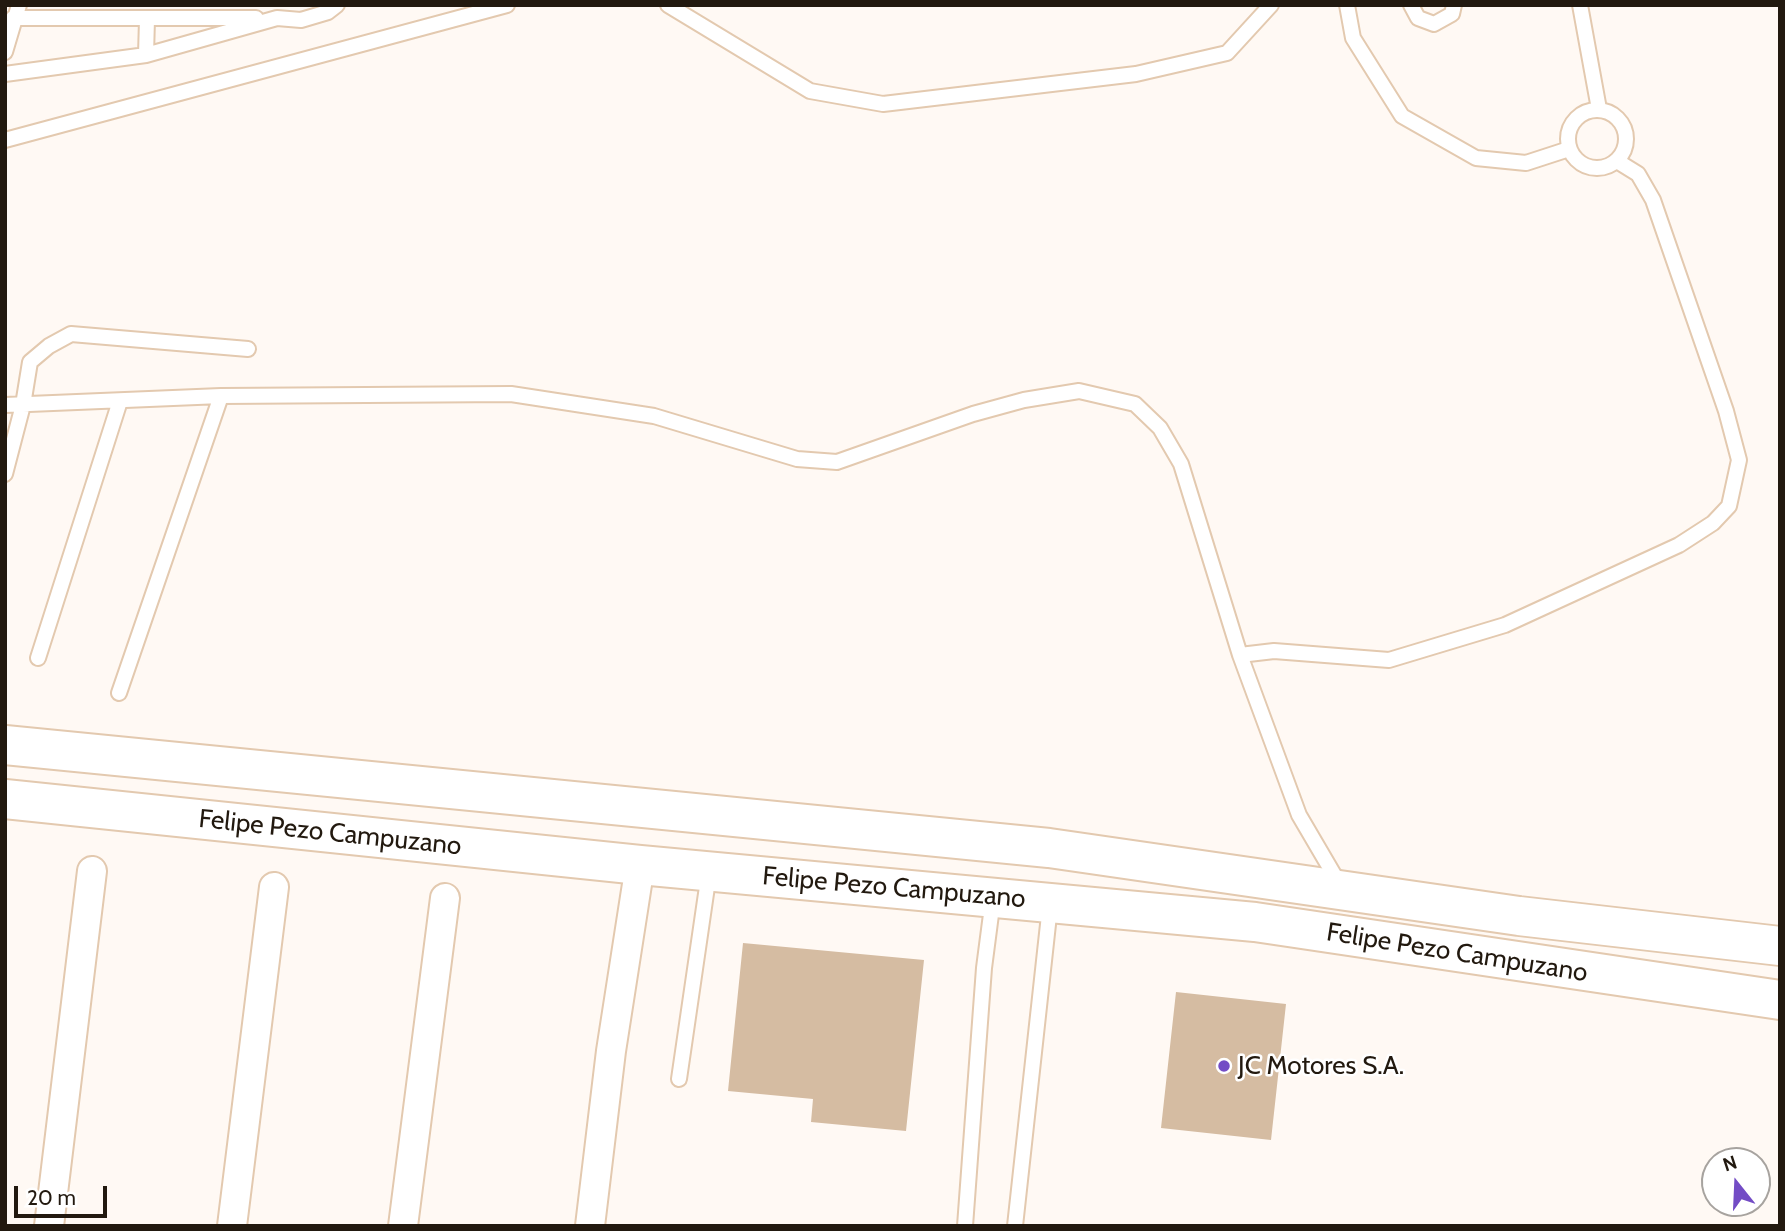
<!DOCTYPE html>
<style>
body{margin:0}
#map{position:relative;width:1785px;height:1231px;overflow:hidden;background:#fff9f4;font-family:Cabin,sans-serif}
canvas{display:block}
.frame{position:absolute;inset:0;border:7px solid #22190f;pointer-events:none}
.north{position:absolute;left:1701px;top:1147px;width:70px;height:70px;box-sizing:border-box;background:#fff;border:2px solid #a7a39f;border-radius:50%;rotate:342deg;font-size:19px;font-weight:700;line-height:28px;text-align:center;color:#22190f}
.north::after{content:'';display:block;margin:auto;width:24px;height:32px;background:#734cc5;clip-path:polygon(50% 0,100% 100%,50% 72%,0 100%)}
.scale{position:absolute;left:14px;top:1186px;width:93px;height:32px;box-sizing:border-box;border:4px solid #22190f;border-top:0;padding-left:9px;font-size:21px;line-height:24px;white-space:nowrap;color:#22190f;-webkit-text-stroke:5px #fff;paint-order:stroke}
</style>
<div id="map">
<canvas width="1785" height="1231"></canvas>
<div class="frame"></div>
<div class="north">N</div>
<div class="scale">20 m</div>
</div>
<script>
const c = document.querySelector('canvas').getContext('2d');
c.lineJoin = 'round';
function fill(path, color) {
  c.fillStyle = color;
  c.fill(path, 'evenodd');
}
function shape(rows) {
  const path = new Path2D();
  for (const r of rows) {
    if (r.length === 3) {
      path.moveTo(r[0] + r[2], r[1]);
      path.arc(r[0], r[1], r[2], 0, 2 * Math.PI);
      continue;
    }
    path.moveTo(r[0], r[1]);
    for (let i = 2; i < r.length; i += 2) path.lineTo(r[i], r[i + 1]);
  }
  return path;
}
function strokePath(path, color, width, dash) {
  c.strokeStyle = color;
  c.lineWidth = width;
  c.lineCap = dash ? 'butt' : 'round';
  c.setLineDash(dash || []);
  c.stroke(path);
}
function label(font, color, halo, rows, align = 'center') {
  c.font = font + ' Cabin,sans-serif';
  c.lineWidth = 5;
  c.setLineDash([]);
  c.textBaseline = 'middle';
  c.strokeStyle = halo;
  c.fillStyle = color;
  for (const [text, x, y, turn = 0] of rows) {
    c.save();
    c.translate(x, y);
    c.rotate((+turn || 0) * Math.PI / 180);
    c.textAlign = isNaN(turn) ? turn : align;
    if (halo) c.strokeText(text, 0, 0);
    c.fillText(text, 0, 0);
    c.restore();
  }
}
const building = shape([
 [743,943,924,960,906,1131,811,1122,813,1099,728,1091],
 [1176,992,1286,1004,1271,1140,1161,1128]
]);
const lane = shape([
 [668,5,810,91,883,104,1136,74,1227,53,1271,5],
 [1347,5,1353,38,1402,116,1476,158,1526,163,1569,149],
 [1411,5,1418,18,1434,24,1452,14,1454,5],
 [1580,5,1599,109],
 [13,18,256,18],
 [5,52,19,5],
 [146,55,147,19],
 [5,74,146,55,277,18,301,20,328,12,337,5],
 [1597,139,29],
 [5,140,507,5],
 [5,405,221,396,511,394,654,416,797,459,837,462,973,414,1024,400,1079,391,1135,404,1160,428,1181,464,1240,655,1299,815,1340,885],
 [5,474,23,405,30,362,49,346,71,334,248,349],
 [1240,655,1274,651,1389,660,1505,625,1679,545,1713,523,1729,506,1739,460,1726,411,1653,200,1638,174,1617,161],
 [38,658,120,401],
 [119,693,221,396],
 [679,1079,709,873],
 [965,1226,984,968,993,899],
 [1015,1226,1050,906]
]);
const street = shape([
 [49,1226,92,871],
 [232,1226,274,887],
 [403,1226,445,898],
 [590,1226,611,1051,640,865]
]);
const secondary = shape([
 [5,745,1049,848,1519,916,1780,946],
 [5,799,640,865,1255,922,1780,1000]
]);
const markers = [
 [1224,1066,7,"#734cc5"]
];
const streetNames = [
 ["Felipe Pezo Campuzano",330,833,6],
 ["Felipe Pezo Campuzano",894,888,5],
 ["Felipe Pezo Campuzano",1457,953,9]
];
const poiNames = [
 ["JC Motores S.A.",1238,1066]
];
fill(building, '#d5bca2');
strokePath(lane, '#e3c9af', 18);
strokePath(street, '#e3c9af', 32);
strokePath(secondary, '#e3c9af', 42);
strokePath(lane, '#fff', 14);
strokePath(street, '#fff', 28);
strokePath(secondary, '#fff', 38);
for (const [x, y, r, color] of markers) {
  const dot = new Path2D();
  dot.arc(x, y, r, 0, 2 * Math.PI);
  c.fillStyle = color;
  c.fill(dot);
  strokePath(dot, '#fff', 2.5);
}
label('26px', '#22190f', '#fff', streetNames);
label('26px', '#22190f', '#fff', poiNames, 'left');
</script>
